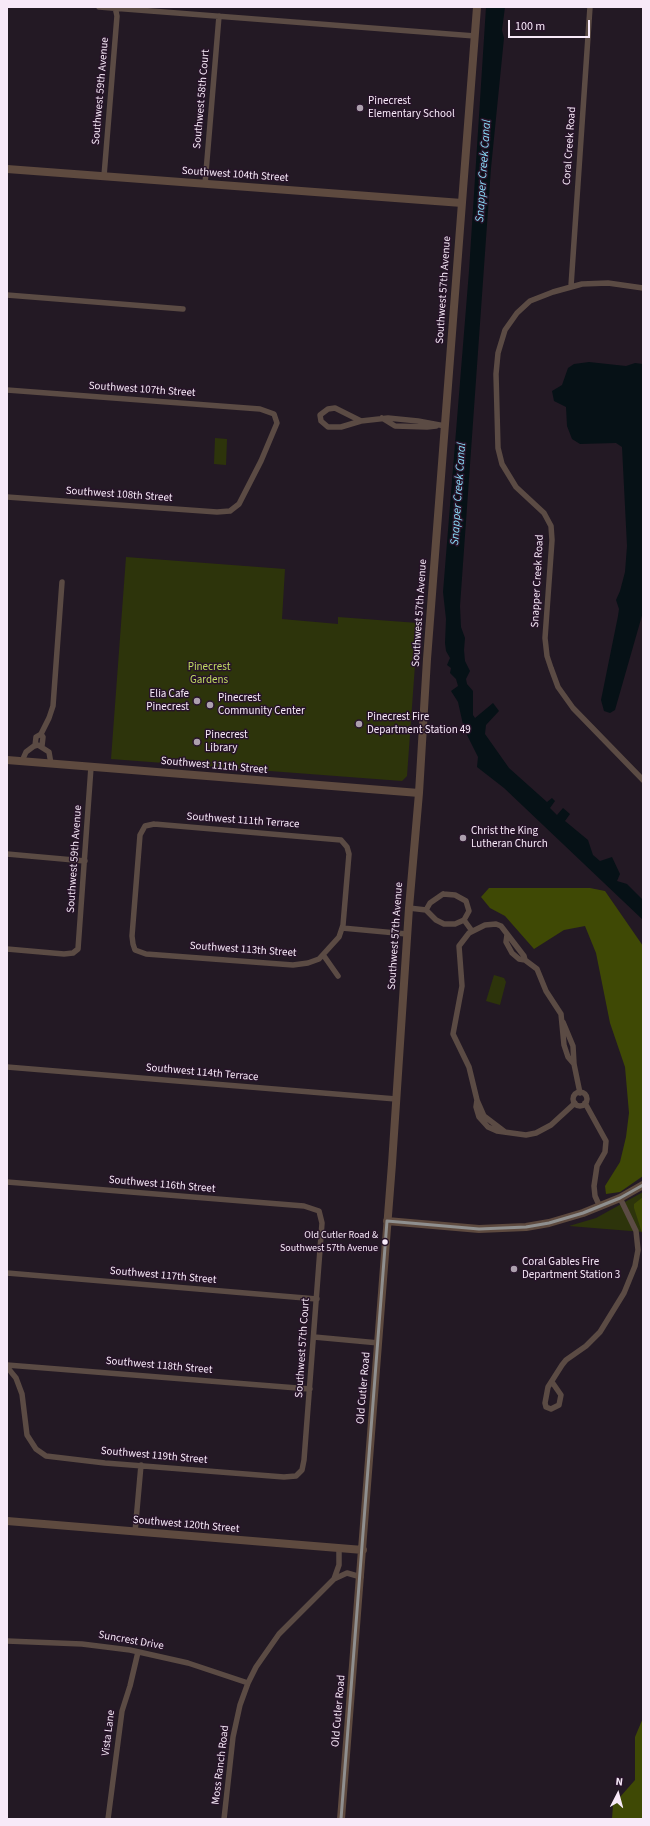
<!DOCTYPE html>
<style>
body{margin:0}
#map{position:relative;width:650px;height:1826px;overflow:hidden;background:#231924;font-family:"Source Sans 3",sans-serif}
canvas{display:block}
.frame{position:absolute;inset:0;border:8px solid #f7e9f8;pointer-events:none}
.north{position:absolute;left:598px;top:1774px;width:40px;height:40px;-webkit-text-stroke:3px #271429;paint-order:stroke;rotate:6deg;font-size:11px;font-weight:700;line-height:16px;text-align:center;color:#f7e9f8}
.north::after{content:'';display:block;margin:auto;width:14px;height:18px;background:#f7e9f8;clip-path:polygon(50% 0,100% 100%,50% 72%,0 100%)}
.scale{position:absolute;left:508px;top:20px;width:82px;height:18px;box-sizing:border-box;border:2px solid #f7e9f8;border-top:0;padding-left:5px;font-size:12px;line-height:14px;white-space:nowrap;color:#f7e9f8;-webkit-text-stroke:3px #271429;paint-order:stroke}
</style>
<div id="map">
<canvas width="650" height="1826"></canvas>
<div class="frame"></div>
<div class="north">N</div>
<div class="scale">100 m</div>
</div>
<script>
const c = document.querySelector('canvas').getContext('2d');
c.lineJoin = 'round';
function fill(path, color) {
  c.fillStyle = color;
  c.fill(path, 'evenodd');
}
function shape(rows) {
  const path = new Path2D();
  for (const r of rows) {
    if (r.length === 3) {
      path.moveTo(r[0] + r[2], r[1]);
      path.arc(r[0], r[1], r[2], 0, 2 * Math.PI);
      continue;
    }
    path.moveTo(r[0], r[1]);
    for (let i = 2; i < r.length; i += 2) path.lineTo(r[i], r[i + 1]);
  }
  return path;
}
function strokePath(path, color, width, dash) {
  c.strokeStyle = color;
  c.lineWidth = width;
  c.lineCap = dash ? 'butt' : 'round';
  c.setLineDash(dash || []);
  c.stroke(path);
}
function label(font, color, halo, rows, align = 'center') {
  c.font = font + ' "Source Sans 3",sans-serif';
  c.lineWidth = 3;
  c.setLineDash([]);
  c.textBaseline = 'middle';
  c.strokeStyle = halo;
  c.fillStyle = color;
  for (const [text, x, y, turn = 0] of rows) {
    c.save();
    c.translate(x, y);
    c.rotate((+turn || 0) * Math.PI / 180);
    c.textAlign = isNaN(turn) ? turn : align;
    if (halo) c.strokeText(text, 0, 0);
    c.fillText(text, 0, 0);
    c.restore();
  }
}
const green = shape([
 [215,438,227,439,226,465,214,464],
 [126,557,285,569,282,619,338,624,338,617,418,623,407,776,402,781,111,759],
 [494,975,504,978,506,982,500,1005,486,1001],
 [643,1192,643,1232,569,1226,596,1218]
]);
const forest = shape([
 [489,888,590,888,605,891,643,946,643,1176,620,1192,606,1194,605,1186,620,1162,626,1137,629,1113,625,1067,610,1023,596,953,585,926,564,930,534,949,505,916,490,908,481,897],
 [643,1197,643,1236,634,1208,634,1204],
 [643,1718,643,1819,612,1819,613,1805,635,1780,635,1737]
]);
const water = shape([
 [486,7,505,7,502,30,504,38,491,168,460,606,461,627,465,638,464,650,465,661,470,671,466,679,467,684,473,691,473,715,475,718,493,703,499,711,486,725,485,734,509,768,547,802,552,798,555,801,550,808,557,815,563,808,570,814,565,821,588,840,593,855,600,861,612,857,620,874,617,881,627,884,643,900,643,920,504,788,477,767,478,757,464,729,458,702,451,691,458,686,456,679,450,673,451,668,447,665,450,658,446,651,445,643,446,619,443,592,469,271],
 [589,362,626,366,635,363,643,364,643,612,615,710,610,713,604,711,601,700,618,616,619,609,616,600,620,591,625,572,627,546,622,447,616,443,580,444,572,439,567,426,566,407,554,401,552,391,562,385,568,368,574,364]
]);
const street = shape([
 [99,7,475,36],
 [104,176,117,16,115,7],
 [205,184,219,16],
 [571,286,590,7],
 [643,288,608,283,582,284,553,292,530,301,517,313,505,330,498,353,496,374,498,448,502,464,516,487,544,513,551,526,552,540,545,638,547,656,551,668,558,687,573,708,643,780],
 [7,295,183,309],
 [7,390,260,409,274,414,277,423,261,461,239,504,230,511,217,512,7,497],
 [382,418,395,426,427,427,436,426],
 [361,421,335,408,328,409,320,415,321,421,328,427,341,427,361,421,388,418,418,421,445,426],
 [41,734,43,737,42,746],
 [35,746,36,737,41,734,49,718,53,706,62,582],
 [22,761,26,752,34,746,38,745,49,752,51,764],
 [154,824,341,840,347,847,349,854,343,925,339,937,319,959,308,963,293,965,146,954,135,950,133,944,132,936,140,835,145,826,154,824],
 [7,854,85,861],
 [443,894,455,895,466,901,469,911,464,920,455,924,444,924,436,920,426,910,430,903,443,894],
 [409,908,426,910],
 [464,920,472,931],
 [342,928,407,934],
 [507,935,506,942,512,953,519,959,525,960],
 [7,949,64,954,73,953,78,949,91,767],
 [324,956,338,976],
 [563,1022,573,1046,574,1064,580,1093],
 [7,1067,396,1099],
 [580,1099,7],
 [477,1100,476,1107,479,1117,488,1127,497,1131,526,1135,536,1133,551,1125,575,1103],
 [585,1103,606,1141,605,1152,597,1166,594,1186,595,1196,600,1207],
 [505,1132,484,1116,477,1100,469,1067,453,1034,462,986,459,946,469,933,485,925,496,924,501,926,524,956,525,960,537,969,546,991,561,1014,564,1045,568,1057,574,1064],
 [7,1182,304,1206,319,1211,322,1223,304,1460,302,1470,296,1476,284,1477,105,1463,46,1456,36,1449,27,1435,22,1394,16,1378,7,1367],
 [7,1273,317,1299],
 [314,1337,379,1343],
 [7,1365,310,1389],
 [552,1382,561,1395,559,1405,551,1409,546,1407,545,1403,548,1387,562,1365,566,1360,586,1346,600,1332,624,1293,635,1266,638,1250,636,1231,620,1198],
 [135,1532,141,1465],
 [334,1579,347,1573,361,1577],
 [7,1641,82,1644,130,1650,188,1663,248,1683],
 [108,1819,122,1711,130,1686,138,1652],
 [224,1819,233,1737,240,1705,248,1683,256,1667,279,1634,334,1579,339,1565,339,1548]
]);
const secondary = shape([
 [7,169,462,203],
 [7,760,419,793],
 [387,1221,479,1229,526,1227,549,1223,583,1213,620,1198,643,1185],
 [7,1521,363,1550],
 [341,1819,392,1164,409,908,419,793,427,659,477,7]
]);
const bus1 = shape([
 [387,1221,479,1229,526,1227,549,1223,583,1213,620,1198,643,1185],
 [341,1819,387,1221]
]);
const markers = [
 [360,108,4,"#ada0ae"],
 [197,701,4,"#ada0ae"],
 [210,705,4,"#ada0ae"],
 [359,724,4,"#ada0ae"],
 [197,742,4,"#ada0ae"],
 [463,838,4,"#ada0ae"],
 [385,1242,3.5,"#f7e9f8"],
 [514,1269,4,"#ada0ae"]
];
const busNames = [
 ["Old Cutler Road &",378,1236],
 ["Southwest 57th Avenue",378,1249]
];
const streetNames = [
 ["Southwest 59th Avenue",101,91,-85],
 ["Southwest 58th Court",202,99,-85],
 ["Coral Creek Road",570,146,-86],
 ["Southwest 104th Street",235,175,4],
 ["Southwest 57th Avenue",444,290,-86],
 ["Southwest 107th Street",142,390,4],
 ["Southwest 108th Street",119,495,4],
 ["Snapper Creek Road",538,581,-87],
 ["Southwest 57th Avenue",420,613,-86],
 ["Southwest 111th Street",214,766,5],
 ["Southwest 111th Terrace",243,821,4],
 ["Southwest 59th Avenue",75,859,-86],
 ["Southwest 57th Avenue",396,936,-86],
 ["Southwest 113th Street",243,950,4],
 ["Southwest 114th Terrace",202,1073,5],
 ["Southwest 116th Street",162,1185,5],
 ["Southwest 117th Street",163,1276,5],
 ["Southwest 57th Court",303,1348,-86],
 ["Southwest 118th Street",159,1366,5],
 ["Old Cutler Road",364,1388,-85],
 ["Southwest 119th Street",154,1456,5],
 ["Southwest 120th Street",186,1525,5],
 ["Suncrest Drive",131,1641,10],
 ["Old Cutler Road",339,1711,-85],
 ["Vista Lane",109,1733,-83],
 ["Moss Ranch Road",221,1765,-83]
];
const poiNames = [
 ["Pinecrest",368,102],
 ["Elementary School",368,115],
 ["Elia Cafe",189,695,"right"],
 ["Pinecrest",189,708,"right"],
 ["Pinecrest",218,699],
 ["Community Center",218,712],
 ["Pinecrest Fire",367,718],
 ["Department Station 49",367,731],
 ["Pinecrest",205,736],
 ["Library",205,749],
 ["Christ the King",471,832],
 ["Lutheran Church",471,845],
 ["Coral Gables Fire",522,1263],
 ["Department Station 3",522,1276]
];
const parkNames = [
 ["Pinecrest",209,668],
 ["Gardens",209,681]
];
const waterNames = [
 ["Snapper Creek Canal",484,171,-86],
 ["Snapper Creek Canal",459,494,-86]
];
fill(green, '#2d340b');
fill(forest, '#3f4905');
fill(water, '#061116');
strokePath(street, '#5b4b44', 5.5);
strokePath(secondary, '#5e4a3f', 8);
strokePath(bus1, '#8f8f8f', 3);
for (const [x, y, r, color] of markers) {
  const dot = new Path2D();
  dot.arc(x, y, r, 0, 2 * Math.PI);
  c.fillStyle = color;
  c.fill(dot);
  strokePath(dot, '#271429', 1.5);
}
label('10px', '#f7e9f8', '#271429', busNames, 'right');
label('11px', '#f7e9f8', '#271429', streetNames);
label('11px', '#f7e9f8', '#271429', poiNames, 'left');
label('11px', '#c3dd62', '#271429', parkNames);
label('italic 12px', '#8adefb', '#271429', waterNames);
</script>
